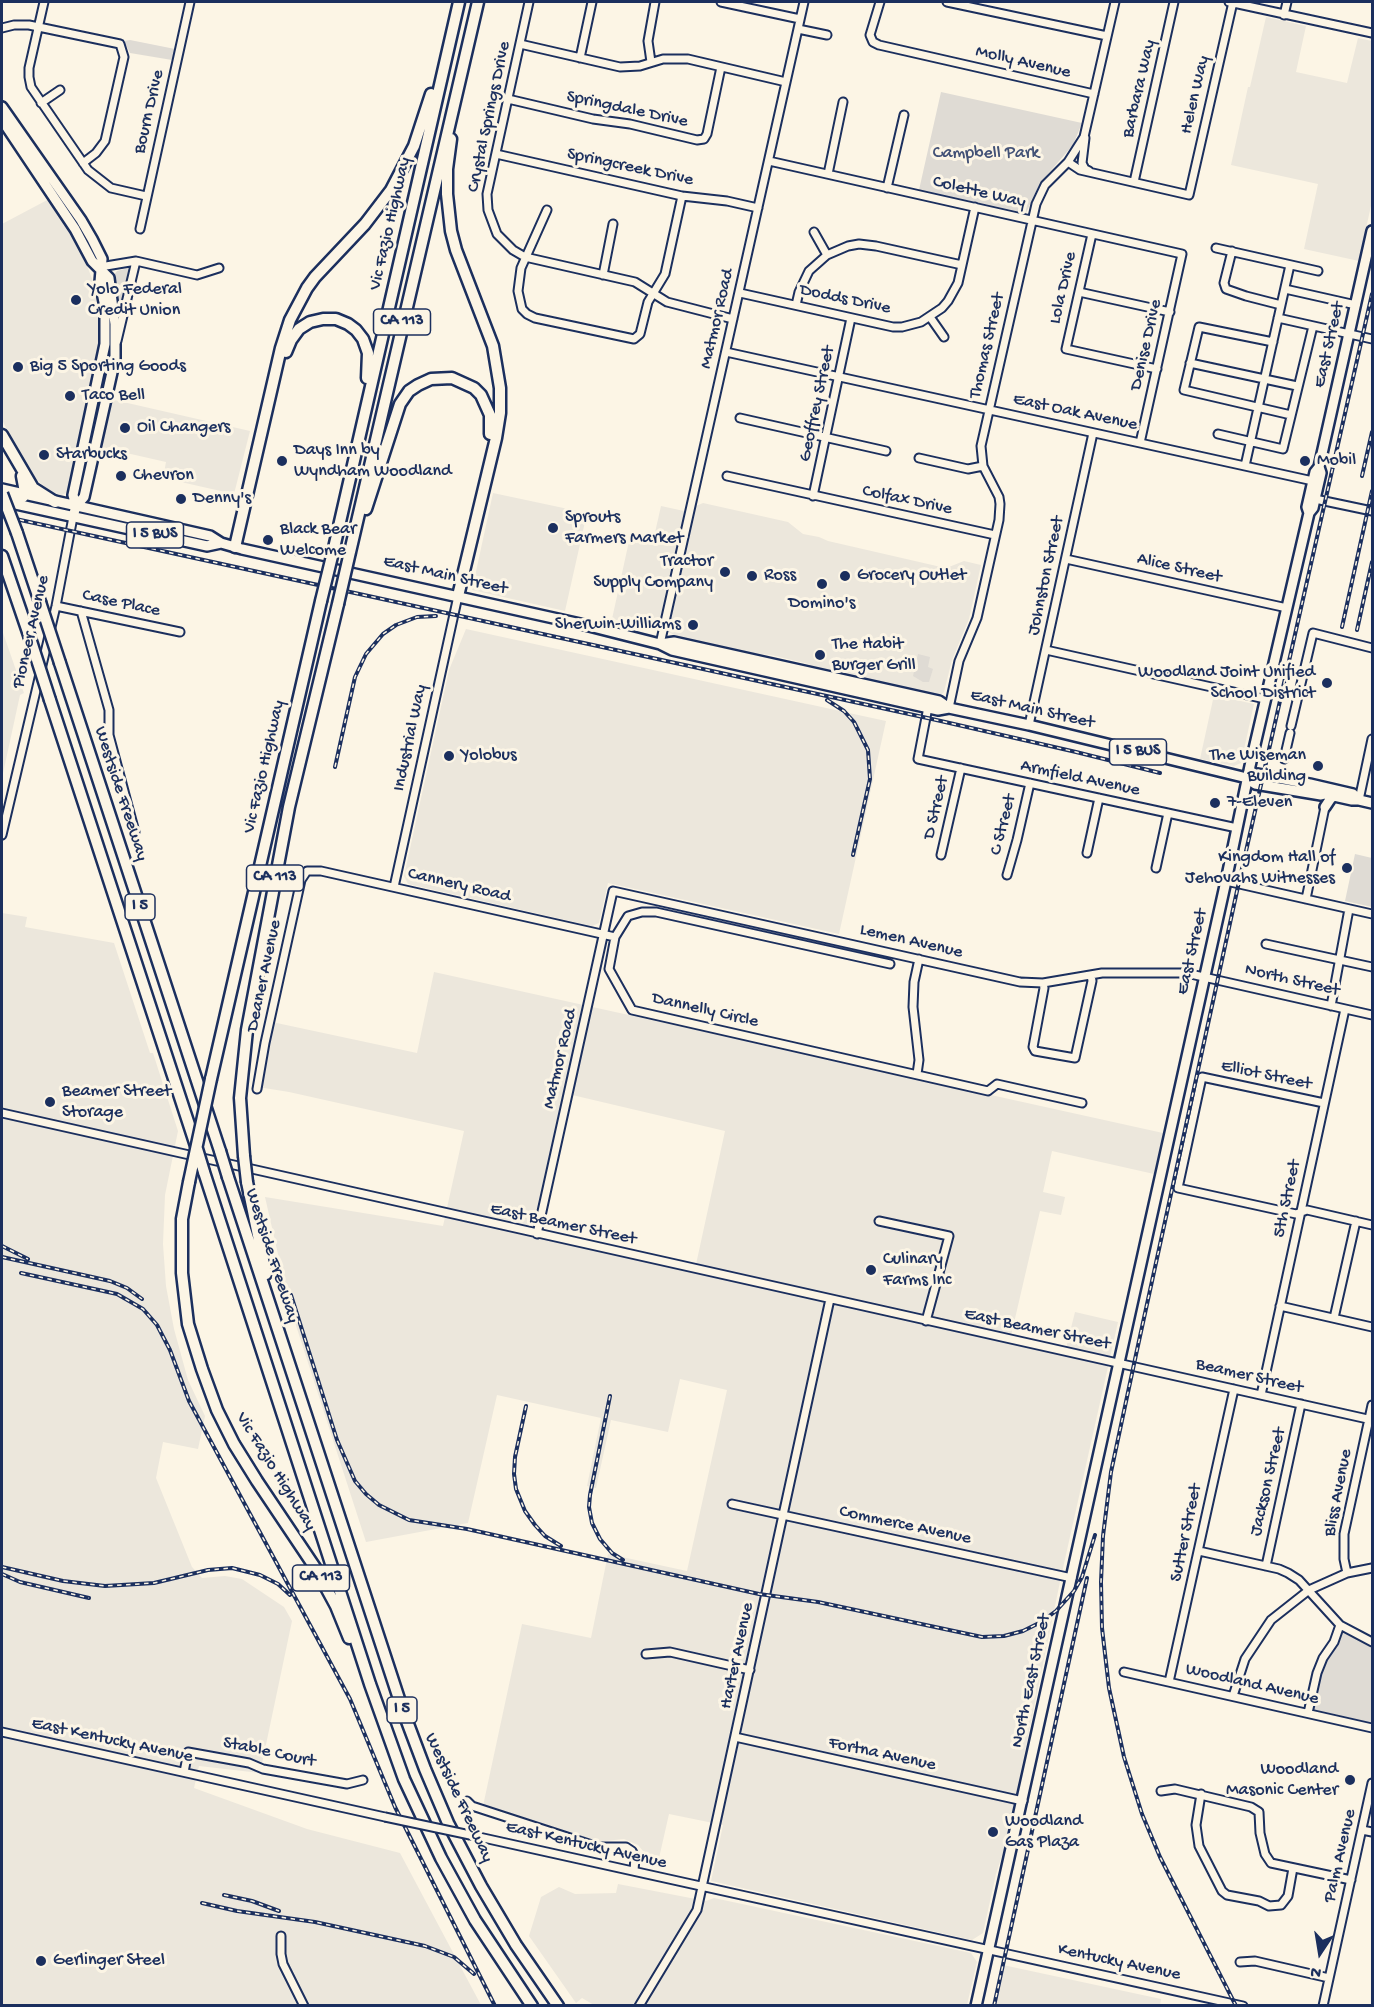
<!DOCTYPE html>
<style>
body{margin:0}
#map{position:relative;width:1374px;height:2007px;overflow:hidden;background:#fcf5e5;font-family:"Gochi Hand",sans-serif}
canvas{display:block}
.frame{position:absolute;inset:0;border:3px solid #1b2f5e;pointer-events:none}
.north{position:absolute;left:1290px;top:1923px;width:60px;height:60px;-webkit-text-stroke:4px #fcf5e5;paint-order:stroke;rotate:192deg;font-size:16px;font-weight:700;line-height:24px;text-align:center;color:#1b2f5e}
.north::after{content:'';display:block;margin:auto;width:21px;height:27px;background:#1b2f5e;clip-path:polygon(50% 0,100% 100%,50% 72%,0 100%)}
</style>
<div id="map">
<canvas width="1374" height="2007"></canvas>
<div class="frame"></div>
<div class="north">N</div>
</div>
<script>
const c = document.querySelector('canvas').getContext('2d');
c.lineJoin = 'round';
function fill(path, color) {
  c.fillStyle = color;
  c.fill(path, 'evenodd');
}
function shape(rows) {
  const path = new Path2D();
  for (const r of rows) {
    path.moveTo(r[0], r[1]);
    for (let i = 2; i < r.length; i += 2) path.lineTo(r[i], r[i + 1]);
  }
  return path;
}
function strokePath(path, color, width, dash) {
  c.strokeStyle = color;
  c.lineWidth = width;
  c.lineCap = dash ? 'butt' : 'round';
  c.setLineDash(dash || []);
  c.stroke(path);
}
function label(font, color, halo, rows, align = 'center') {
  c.font = font + ' "Gochi Hand",sans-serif';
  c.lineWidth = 6;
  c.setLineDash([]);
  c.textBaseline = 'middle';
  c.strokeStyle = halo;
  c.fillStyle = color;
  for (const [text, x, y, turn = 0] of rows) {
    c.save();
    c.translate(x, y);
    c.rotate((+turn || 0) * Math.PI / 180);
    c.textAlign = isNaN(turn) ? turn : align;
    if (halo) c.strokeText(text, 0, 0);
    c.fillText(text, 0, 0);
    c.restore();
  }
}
const built = shape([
 [1266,17,1306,26,1296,72,1347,83,1358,38,1372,41,1372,201,1359,261,1304,249,1318,184,1231,165,1248,87,1250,87],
 [51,198,80,248,100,299,98,345,68,492,57,497,31,475,2,420,2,224],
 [110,399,250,431,234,494,163,478,166,462,100,447],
 [493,493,587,513,565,611,472,590],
 [703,503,788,522,803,534,819,537,828,541,941,567,949,567,964,561,981,565,969,619,952,660,944,692,941,695,935,695,811,667,809,664,771,655,744,652,676,636,654,624,649,627,612,619,631,532,654,537,661,506,684,511],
 [466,629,840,711,846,716,849,713,886,721,839,934,608,883,599,923,592,926,408,884,404,876,449,670],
 [2,630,24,693,20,695,2,778],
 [1214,695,1254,704,1241,763,1234,766,1200,759],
 [2,913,27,917,25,927,114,943,150,1053,153,1053,178,1131,165,1195,163,1244,166,1286,174,1329,188,1380,205,1416,198,1449,163,1442,156,1478,192,1567,202,1578,225,1576,242,1579,284,1607,292,1621,260,1773,199,1766,194,1788,307,1829,400,1853,481,2005,2,2005],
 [434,972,1163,1133,1154,1174,1052,1151,1043,1192,1065,1197,1061,1215,1040,1211,1010,1340,1065,1352,1075,1312,1118,1322,1061,1577,1006,1843,996,1874,983,1933,972,1940,711,1881,723,1825,669,1814,657,1867,649,1865,645,1861,643,1851,638,1845,624,1839,596,1842,483,1806,522,1624,591,1638,608,1554,687,1571,727,1390,680,1379,668,1432,611,1420,596,1488,587,1486,601,1418,497,1395,468,1523,366,1542,290,1307,265,1197,443,1226,464,1131,289,1092,258,1087,272,1022,417,1053],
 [568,1094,725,1131,695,1269,537,1234],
 [618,1884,706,1901,714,1898,971,1953,977,1962,967,2005,594,2005,582,1998,576,2003,529,1936,541,1897,559,1887,575,1894,616,1893],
 [1003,1965,1161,1999,1160,2005,995,2005]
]);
const green = shape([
 [130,40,175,49,172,60,130,53,124,41],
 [941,92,1082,123,1073,145,1040,183,1026,213,919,190],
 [128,268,130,272,121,313,119,313,113,276,117,271],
 [918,654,930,657,928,667,933,669,929,682,923,682,913,676],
 [1355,854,1372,858,1372,907,1345,901],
 [1344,1630,1372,1644,1372,1723,1311,1709,1320,1672,1337,1643,1340,1633]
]);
const minor = shape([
 [44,2,29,68,29,77,31,87,88,170,111,188,146,196],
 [529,2,487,194,488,210,497,234,513,250,525,257,635,282,667,302,733,319],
 [721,2,800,19],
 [880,2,870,35,873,42,879,45,1094,94],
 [947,2,1107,36],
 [1229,2,1372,33],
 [1284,15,1287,2],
 [2,28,14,25,29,25,120,44,124,57,105,141,96,153,83,163],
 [798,29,827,35],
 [520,44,620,67,640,66,663,59,688,59,786,82],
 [580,58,592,2],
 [651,62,648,41,655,2],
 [508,99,593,119,630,124,697,140,704,139,707,134,721,67],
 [41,103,60,90],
 [1085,138,1082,163,1085,169,1089,171],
 [496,154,682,196,727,201,758,208],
 [769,161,1182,254,1140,443],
 [1068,162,1080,170,1189,195,1233,2],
 [828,174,843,102],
 [1134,182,1174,2],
 [887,188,904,115],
 [547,210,521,268,518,291,522,309,527,314,535,318,634,339,640,334,648,302,665,274,682,196],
 [140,229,190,2],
 [814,232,827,255],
 [1092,234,1066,349,1157,369],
 [1216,248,1318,271],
 [1232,251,1224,283,1226,289,1246,296,1281,305],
 [100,267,136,261,197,275,219,268],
 [603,275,613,224],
 [1285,289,1356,305],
 [1079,292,1170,312],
 [740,293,893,327,902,327,921,322,942,308,948,301,958,283,975,207],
 [796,305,799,292,809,271,827,255,848,246,859,244,876,246,962,265],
 [930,317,944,337],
 [1278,318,1372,339],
 [117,341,136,261],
 [1273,342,1199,327,1184,390,1291,415],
 [726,352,1313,481],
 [1190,363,1297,386],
 [740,418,886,451],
 [1218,434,1283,449,1313,326],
 [919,458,968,469,983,466],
 [1245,466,1290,265],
 [727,476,995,535],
 [813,496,851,318],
 [1315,499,1372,511],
 [1066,559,1287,608],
 [56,606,180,632],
 [81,611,109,710,109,735,135,832],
 [660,644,804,2],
 [1046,650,1265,699],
 [928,707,918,759,1237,828],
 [949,708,959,661,977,618,999,520,1000,504,999,497,983,466,981,446,1036,204,1045,185,1068,162,1084,137,1115,2],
 [1029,725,1093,433],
 [1291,726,1313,633,1372,648],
 [1284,759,1290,733],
 [1359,800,1372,739],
 [2,835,56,606,73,517],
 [1087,853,1099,798],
 [941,855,961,768],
 [1156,868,1168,813],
 [1007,875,1017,840,1030,783],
 [1226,881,1372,914],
 [394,887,458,596],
 [1306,899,1325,807],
 [1266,944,1372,967],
 [890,964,656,912,642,912,628,916,615,937,609,969,632,1010,988,1091,997,1084,1082,1103],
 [1043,983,1044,988,1033,1047,1035,1051,1075,1058,1092,981,1091,975],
 [1331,1006,1349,909],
 [917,1074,919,1060,913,1007,914,982,919,959],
 [257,1089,265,1043,301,880,307,871,321,871,615,937],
 [1324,1103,1202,1077,1178,1188,1296,1214,1307,1210,1372,1225],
 [2,1113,1372,1420],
 [879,1221,949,1236,926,1321],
 [537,1234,613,891,1020,982,1043,983,1102,973,1186,973,1372,1015],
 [1280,1306,1372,1327],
 [1334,1318,1356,1221],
 [1261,1395,1345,1009],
 [732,1504,1072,1578],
 [1199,1551,1279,1569,1288,1573,1299,1580,1340,1625,1372,1642],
 [1266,1566,1301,1404],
 [1347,1573,1344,1559,1344,1534,1372,1405],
 [646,1654,670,1652,750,1670],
 [1124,1672,1372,1728],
 [1169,1682,1234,1389],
 [1233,1696,1245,1659,1271,1620,1309,1590,1347,1573,1372,1568],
 [1308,1713,1317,1673,1323,1658,1334,1642,1340,1625],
 [2,1732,385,1817],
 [735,1737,1023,1801],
 [184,1772,188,1752,249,1763,263,1769,347,1784,363,1780],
 [1161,1791,1175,1789,1251,1807,1259,1812,1260,1833,1265,1854,1271,1863,1351,1880],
 [1201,1794,1196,1825,1199,1846,1222,1891,1227,1895,1259,1901,1269,1906,1281,1905,1288,1896,1293,1868],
 [467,1801,472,1806,598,1847,626,1847,632,1851,635,1857,634,1871],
 [1362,1830,1372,1832],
 [470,1835,1243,2006],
 [281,1936,281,1954,283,1964,304,2006],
 [1240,1962,1255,1961,1329,1978],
 [639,2006,697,1910,830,1299],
 [1323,2006,1372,1783]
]);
const major = shape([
 [2,107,81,220,92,239,102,259,100,282,105,307,105,344,73,495,76,506,73,517],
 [2,120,75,229,92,261,109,278,115,324,115,359,84,497,76,506],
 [2,489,210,536,221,543,242,549,585,625,660,644,672,650,938,710,949,708,1029,725,1247,778,1255,784,1321,795,1325,794,1352,800,1359,800,1372,803],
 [2,501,207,546,221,543],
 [1309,513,1313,508,1315,499,1321,473,1319,467],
 [660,644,674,642,939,701,949,708],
 [1247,778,1258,774,1310,784,1353,794,1359,800],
 [1325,807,1331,798,1335,796],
 [976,2006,1226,881,1250,766,1309,513,1307,507,1315,472,1319,467,1372,231]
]);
const highway = shape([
 [451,139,447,169,447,194,451,231,456,250,493,346,500,388,500,413,496,438,458,596],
 [286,352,291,340,299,329,310,322,323,319,336,319,348,324,356,330,363,339,368,353,367,378],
 [2,435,33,488,55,502],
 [2,495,19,499,23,497,25,492,22,476],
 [366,509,400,404,409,391,418,385,431,379,452,378,474,388,481,395,490,415,490,434],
 [17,533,40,602],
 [235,547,281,348,290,320,307,288,315,277,365,224,391,190,414,146,431,94],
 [334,548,459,2],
 [350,552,478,2],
 [2,556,29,635],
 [60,663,220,1151],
 [50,700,196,1146],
 [211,1079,321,601],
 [244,1156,240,1098,247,1030,289,807,338,604],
 [204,1172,370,1684,404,1779,441,1858,475,1920,532,2006],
 [228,1177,402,1708,425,1769,448,1823,481,1886,516,1945,558,2006],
 [189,1182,182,1219,182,1273,188,1324,202,1369,217,1410,234,1444,257,1481,316,1569,336,1606,349,1638],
 [247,1182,266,1274]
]);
const rail = shape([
 [1362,476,1372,432],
 [2,516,932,719,1076,752,1160,773],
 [1342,627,1372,491],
 [1357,630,1372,562],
 [827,700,844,711,854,722,868,750,870,779,853,855],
 [335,767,355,677,366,654,383,634,396,625,417,617,436,616],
 [2,1246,28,1259],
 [2,1257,110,1281,127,1288,142,1299],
 [21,1273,117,1294,143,1309,157,1325,170,1350,189,1401,350,1699,395,1807,495,2006],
 [291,1295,337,1440,355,1481,366,1494,379,1505,409,1520,467,1529,759,1594,818,1602,982,1637,1004,1636,1023,1631,1041,1622,1056,1611,1074,1591,1082,1577,1095,1535],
 [610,1396,590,1495,589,1507,592,1523,600,1539,612,1553,623,1560],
 [526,1406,515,1457,514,1474,516,1489,525,1511,535,1525,545,1536,561,1546],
 [2,1567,63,1581,105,1586,154,1583,208,1570,232,1568,260,1575,278,1584,290,1595],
 [2,1574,20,1582,89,1598],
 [224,1895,252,1901,279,1911],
 [202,1903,237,1911,315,1922,425,1946,454,1957,474,1974],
 [994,2006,1087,1578],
 [1236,2006,1160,1857,1142,1814,1124,1757,1109,1688,1102,1628,1101,1582,1103,1536,1111,1472,1137,1350,1237,891,1372,294]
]);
const minorBridge = shape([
 [385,1817,470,1835]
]);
const highwayBridge = shape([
 [2,494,17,533],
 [321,601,334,548],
 [40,602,60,663],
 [338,604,350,552],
 [29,635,50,700],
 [197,1149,204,1172],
 [220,1151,228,1177],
 [244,1156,247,1182],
 [189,1182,211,1079]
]);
const markers = [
 [76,300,6,"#1b2f5e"],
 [18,367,6,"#1b2f5e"],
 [70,396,6,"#1b2f5e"],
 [125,428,6,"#1b2f5e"],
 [44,455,6,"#1b2f5e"],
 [282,461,6,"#1b2f5e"],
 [1305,461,6,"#1b2f5e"],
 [121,476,6,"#1b2f5e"],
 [181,499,6,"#1b2f5e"],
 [553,528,6,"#1b2f5e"],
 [268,540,6,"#1b2f5e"],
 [725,572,6,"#1b2f5e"],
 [752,576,6,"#1b2f5e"],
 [845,576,6,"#1b2f5e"],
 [822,584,6,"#1b2f5e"],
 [693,625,6,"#1b2f5e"],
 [820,655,6,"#1b2f5e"],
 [1327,683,6,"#1b2f5e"],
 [449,756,6,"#1b2f5e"],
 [1318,766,6,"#1b2f5e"],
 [1215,803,6,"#1b2f5e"],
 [1347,868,6,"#1b2f5e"],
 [50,1102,6,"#1b2f5e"],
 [871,1270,6,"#1b2f5e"],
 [1350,1780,6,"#1b2f5e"],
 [993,1832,6,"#1b2f5e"],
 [41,1961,6,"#1b2f5e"]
];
const shields = [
 [402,322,57],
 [155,535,57],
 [1138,752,57],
 [275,878,57],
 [140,907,30],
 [321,1578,57],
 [402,1710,30]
];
const shieldNames = [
 ["CA 113",402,322],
 ["I 5 BUS",155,535],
 ["I 5 BUS",1138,752],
 ["CA 113",275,878],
 ["I 5",140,907],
 ["CA 113",321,1578],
 ["I 5",402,1710]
];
const streetNames = [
 ["Molly Avenue",1023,63,13],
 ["Barbara Way",1140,89,-77],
 ["Helen Way",1196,95,-77],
 ["Springdale Drive",627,110,12],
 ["Bourn Drive",150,112,-77],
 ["Crystal Springs Drive",490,117,-78],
 ["Springcreek Drive",630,168,12],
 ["Colette Way",979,193,13],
 ["Vic Fazio Highway",391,224,-77],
 ["Lola Drive",1064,288,-77],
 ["Dodds Drive",845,300,12],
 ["Matmor Road",718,319,-77],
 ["Denise Drive",1147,345,-77],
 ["East Street",1330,345,-77],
 ["Thomas Street",988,346,-77],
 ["Geoffrey Street",818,404,-78],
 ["East Oak Avenue",1075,413,12],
 ["Colfax Drive",907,501,12],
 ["Alice Street",1179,569,13],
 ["East Main Street",445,576,13],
 ["Johnston Street",1047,576,-78],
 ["Case Place",121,604,12],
 ["Pioneer Avenue",32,632,-77],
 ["East Main Street",1032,710,13],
 ["Industrial Way",411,738,-78],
 ["Vic Fazio Highway",265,767,-77],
 ["Armfield Avenue",1080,779,12],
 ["Westside Freeway",120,794,72],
 ["D Street",937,808,-77],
 ["C Street",1004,825,-76],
 ["Cannery Road",459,886,13],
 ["Lemen Avenue",911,942,13],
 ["East Street",1193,952,-77],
 ["Deaner Avenue",265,976,-78],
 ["North Street",1292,981,13],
 ["Dannelly Circle",705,1011,13],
 ["Matmor Road",561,1059,-77],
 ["Elliot Street",1266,1076,12],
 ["5th Street",1288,1199,-78],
 ["East Beamer Street",563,1225,12],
 ["Westside Freeway",271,1256,72],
 ["East Beamer Street",1037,1330,12],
 ["Beamer Street",1249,1377,13],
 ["Vic Fazio Highway",275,1472,58],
 ["Jackson Street",1269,1482,-77],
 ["Bliss Avenue",1339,1493,-79],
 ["Commerce Avenue",905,1526,12],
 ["Sutter Street",1187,1533,-78],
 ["Harter Avenue",738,1656,-78],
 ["North East Street",1032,1681,-78],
 ["Woodland Avenue",1252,1685,13],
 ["East Kentucky Avenue",112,1741,12],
 ["Stable Court",269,1753,12],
 ["Fortna Avenue",882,1755,12],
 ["Westside Freeway",458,1798,65],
 ["East Kentucky Avenue",586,1846,13],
 ["Palm Avenue",1341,1856,-77],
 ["Kentucky Avenue",1119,1963,12]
];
const parkNames = [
 ["Campbell Park",986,154]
];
const poiNames = [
 ["Yolo Federal",88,290],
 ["Credit Union",88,311],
 ["Big 5 Sporting Goods",30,367],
 ["Taco Bell",82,396],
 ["Oil Changers",137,428],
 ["Days Inn by",294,451],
 ["Wyndham Woodland",294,472],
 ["Starbucks",56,455],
 ["Mobil",1317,461],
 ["Chevron",133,476],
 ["Denny's",193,499],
 ["Sprouts",565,518],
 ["Farmers Market",565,539],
 ["Black Bear",280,530],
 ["Welcome",280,551],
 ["Tractor",713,562,"right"],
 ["Supply Company",713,583,"right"],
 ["Ross",764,576],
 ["Grocery Outlet",857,576],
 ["Domino's",822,604,"center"],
 ["Sherwin-Williams",681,625,"right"],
 ["The Habit",832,645],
 ["Burger Grill",832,666],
 ["Woodland Joint Unified",1315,673,"right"],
 ["School District",1315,694,"right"],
 ["Yolobus",461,756],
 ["The Wiseman",1306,756,"right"],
 ["Building",1306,777,"right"],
 ["7-Eleven",1227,803],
 ["Kingdom Hall of",1335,858,"right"],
 ["Jehovahs Witnesses",1335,879,"right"],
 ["Beamer Street",62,1092],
 ["Storage",62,1113],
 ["Culinary",883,1260],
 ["Farms Inc",883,1281],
 ["Woodland",1338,1770,"right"],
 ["Masonic Center",1338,1791,"right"],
 ["Woodland",1005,1822],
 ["Gas Plaza",1005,1843],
 ["Gerlinger Steel",53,1961]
];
fill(built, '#ece7dc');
fill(green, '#dfdbd4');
strokePath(minor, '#1b2f5e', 11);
strokePath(major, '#1b2f5e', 14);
strokePath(highway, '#1b2f5e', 15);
strokePath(minor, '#fcf5e5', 7);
strokePath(major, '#fcf5e5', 9);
strokePath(highway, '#fcf5e5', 10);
strokePath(rail, '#1b2f5e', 4);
strokePath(rail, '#fcf5e5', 1.5, [4.5]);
strokePath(minorBridge, '#1b2f5e', 11, []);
strokePath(highwayBridge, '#1b2f5e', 15, []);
strokePath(minorBridge, '#fcf5e5', 7);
strokePath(highwayBridge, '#fcf5e5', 10);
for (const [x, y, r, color] of markers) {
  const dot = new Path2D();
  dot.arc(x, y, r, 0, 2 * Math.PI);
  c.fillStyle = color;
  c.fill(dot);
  strokePath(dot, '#fcf5e5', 2);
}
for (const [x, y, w] of shields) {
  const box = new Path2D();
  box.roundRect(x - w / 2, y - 13, w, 26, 4.5);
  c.fillStyle = '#fcf5e5';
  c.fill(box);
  strokePath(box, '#1b2f5e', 1.5);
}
label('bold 16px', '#1b2f5e', null, shieldNames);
label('18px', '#1b2f5e', '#fcf5e5', streetNames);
label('18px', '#425176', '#fcf5e5', parkNames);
label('18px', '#1b2f5e', '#fcf5e5', poiNames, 'left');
</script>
